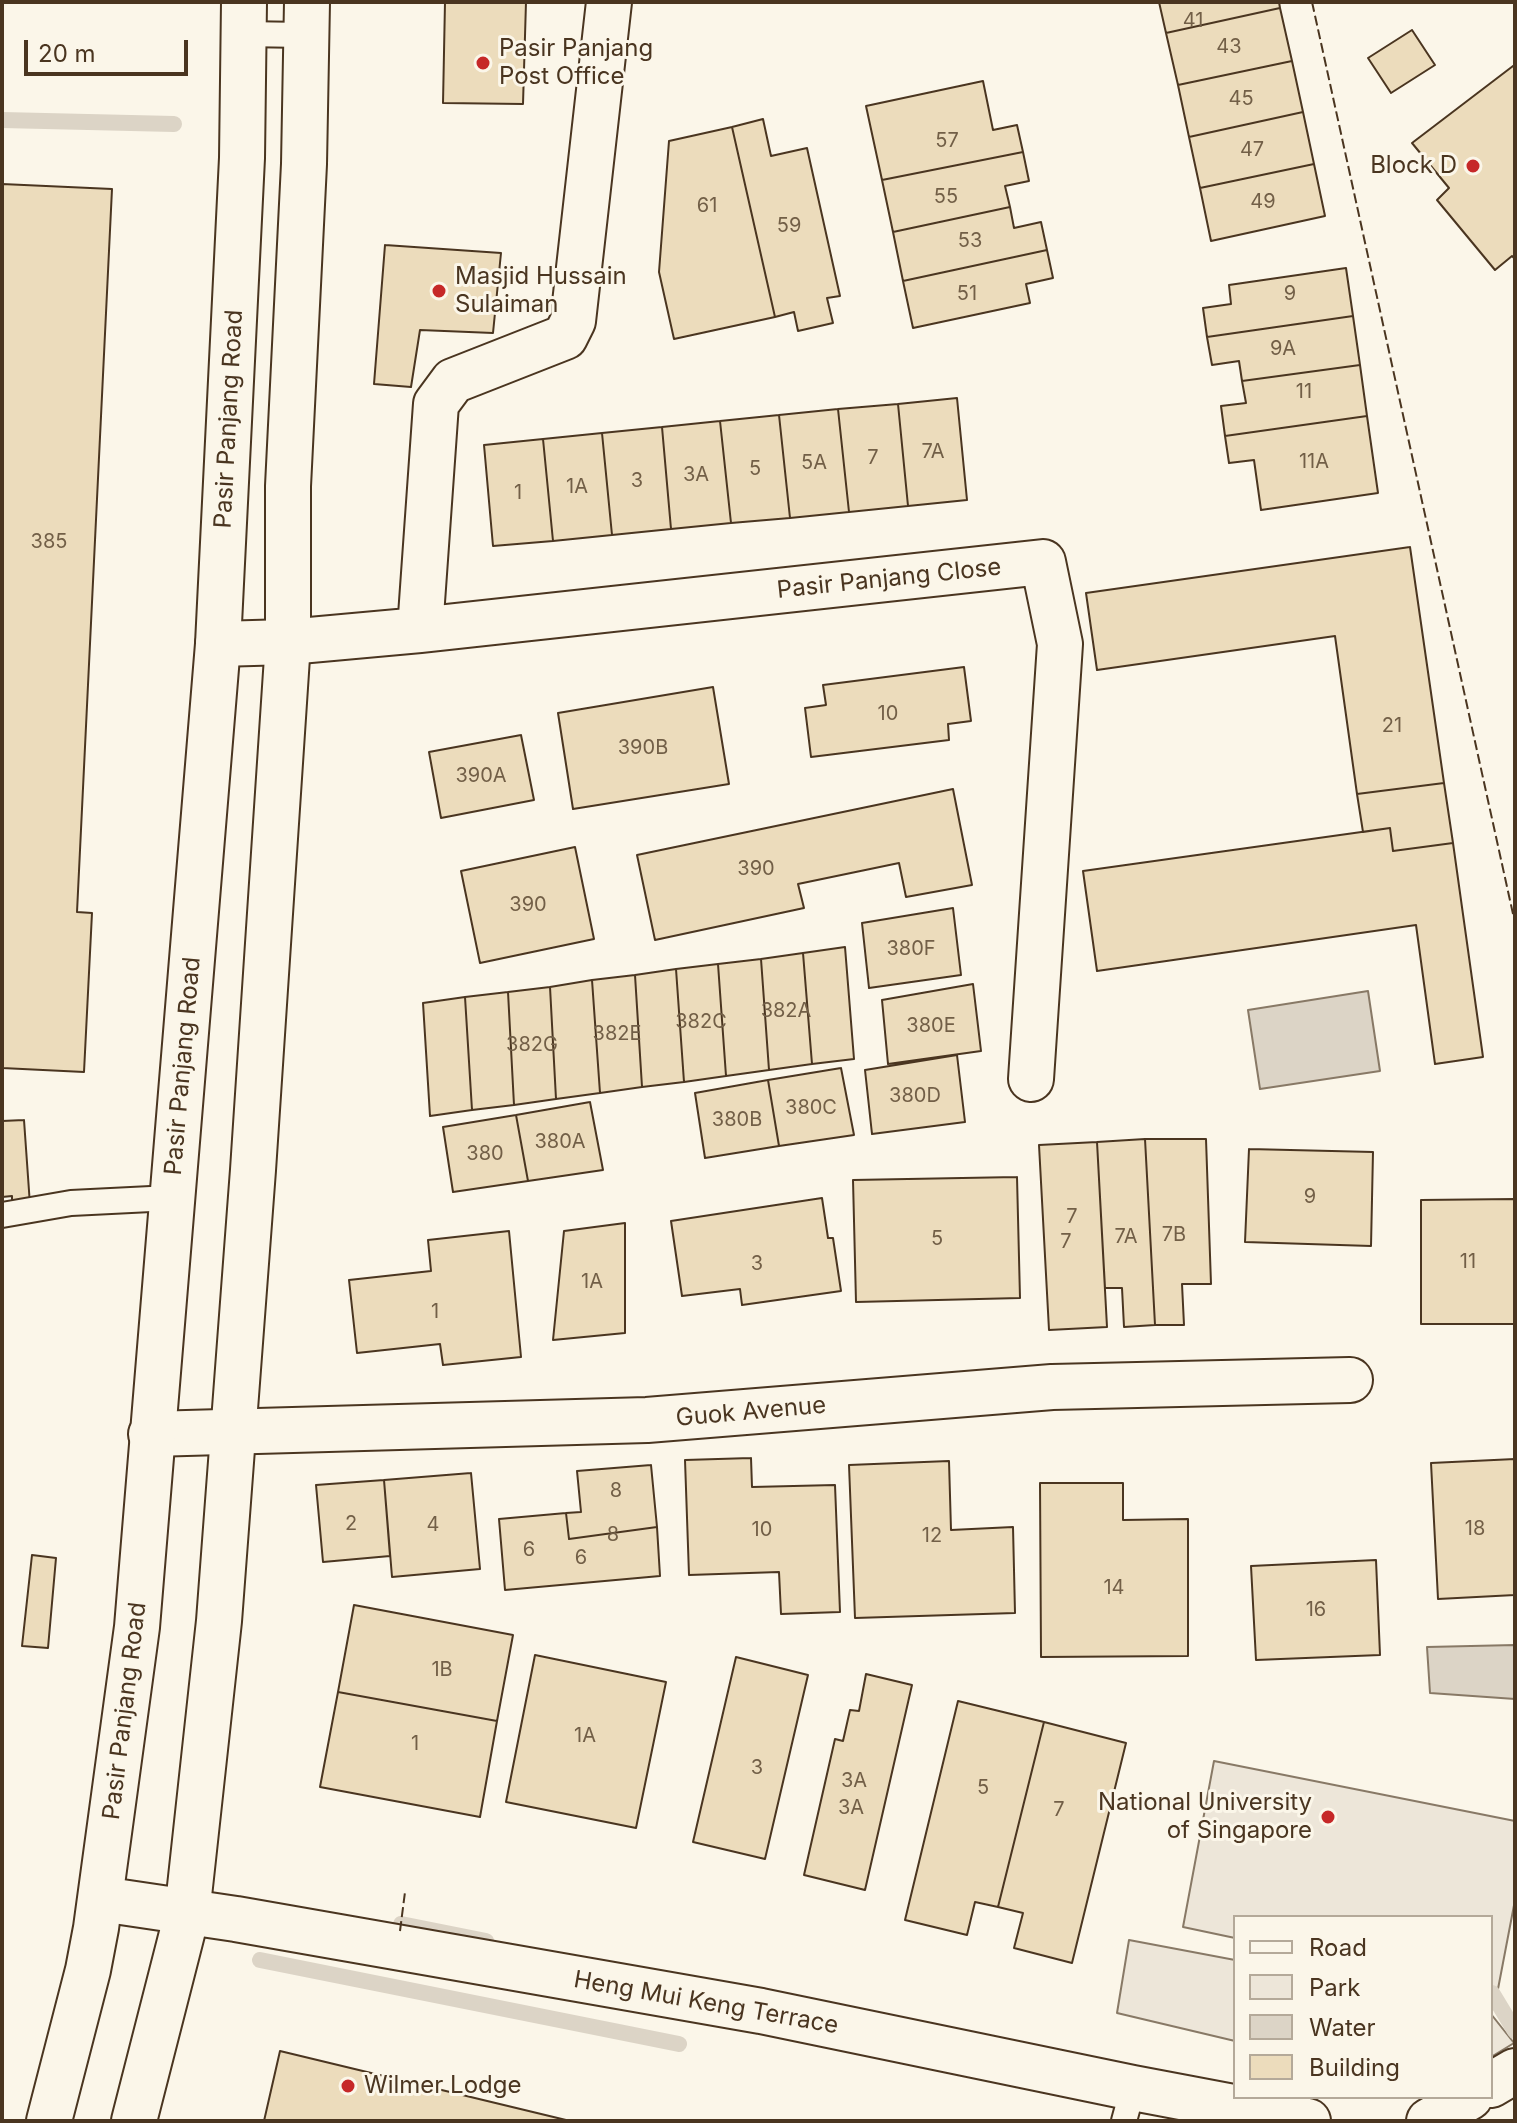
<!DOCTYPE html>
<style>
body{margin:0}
#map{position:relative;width:1517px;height:2123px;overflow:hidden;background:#fbf6e9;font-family:Inter,sans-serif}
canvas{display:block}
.frame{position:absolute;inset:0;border:4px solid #4a3520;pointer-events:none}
.legend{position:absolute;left:1233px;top:1915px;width:260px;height:184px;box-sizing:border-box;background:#fbf6e9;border:2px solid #b4a999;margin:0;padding:10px 14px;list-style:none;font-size:24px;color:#4a3520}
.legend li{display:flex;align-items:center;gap:16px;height:40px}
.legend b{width:40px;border:2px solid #b4a999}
.scale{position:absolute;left:24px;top:40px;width:164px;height:36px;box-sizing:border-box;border:4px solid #4a3520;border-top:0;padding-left:10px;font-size:24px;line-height:28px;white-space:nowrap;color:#4a3520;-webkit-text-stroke:6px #fbf6e9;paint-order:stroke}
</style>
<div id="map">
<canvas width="1517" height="2123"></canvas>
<div class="frame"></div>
<ul class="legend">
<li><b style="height:10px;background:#fbf6e9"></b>Road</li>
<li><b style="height:22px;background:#ede6d9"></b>Park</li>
<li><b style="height:22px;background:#dcd4c6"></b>Water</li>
<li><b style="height:22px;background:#ecdcbc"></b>Building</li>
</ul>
<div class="scale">20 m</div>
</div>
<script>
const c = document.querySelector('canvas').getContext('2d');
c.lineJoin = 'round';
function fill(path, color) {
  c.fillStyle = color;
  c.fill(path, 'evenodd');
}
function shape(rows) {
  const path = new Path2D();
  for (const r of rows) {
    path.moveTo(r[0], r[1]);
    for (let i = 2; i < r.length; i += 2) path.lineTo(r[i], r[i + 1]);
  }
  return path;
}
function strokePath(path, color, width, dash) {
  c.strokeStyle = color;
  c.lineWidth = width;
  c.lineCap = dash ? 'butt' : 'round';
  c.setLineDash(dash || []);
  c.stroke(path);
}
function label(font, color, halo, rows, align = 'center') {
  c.font = font + ' Inter,sans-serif';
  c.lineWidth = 6;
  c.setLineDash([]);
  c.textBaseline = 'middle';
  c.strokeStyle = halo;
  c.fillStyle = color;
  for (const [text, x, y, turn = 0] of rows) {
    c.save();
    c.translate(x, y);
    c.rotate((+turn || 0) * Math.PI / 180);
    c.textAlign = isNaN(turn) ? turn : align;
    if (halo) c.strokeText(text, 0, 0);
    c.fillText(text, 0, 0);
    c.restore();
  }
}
const green = shape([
 [1214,1761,1515,1821,1515,1900,1498,1989,1491,1988,1491,1917,1235,1917,1235,1938,1183,1927,1214,1761],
 [1129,1940,1235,1960,1235,2041,1117,2013,1129,1940],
 [1491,2014,1514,2043,1491,2057,1491,2014]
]);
const water = shape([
 [1368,991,1380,1071,1260,1089,1248,1010,1368,991],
 [1515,1645,1515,1699,1430,1693,1427,1647,1515,1645]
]);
const stream = shape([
 [2,120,174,124],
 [401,1924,486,1941],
 [260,1960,679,2044],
 [1492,1993,1515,2031]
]);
const building = shape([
 [445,2,526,2,523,104,443,103,445,2],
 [1159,2,1279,2,1280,8,1166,33,1159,2],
 [1280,8,1292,61,1178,85,1166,33,1280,8],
 [1412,30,1435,65,1391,93,1368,58,1412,30],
 [1292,61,1303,112,1189,137,1178,85,1292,61],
 [1513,66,1515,69,1515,259,1512,256,1495,270,1437,200,1449,188,1412,143,1513,66],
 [983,81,993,130,1017,125,1023,152,882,180,866,106,983,81],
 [1303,112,1314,164,1200,188,1189,137,1303,112],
 [763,119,771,156,807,148,840,296,827,298,833,323,798,331,794,312,775,317,732,127,763,119],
 [732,127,775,317,674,339,659,272,669,141,732,127],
 [1023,152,1029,181,1005,186,1010,207,893,232,882,180,1023,152],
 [1314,164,1325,216,1211,241,1200,188,1314,164],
 [2,184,112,189,77,912,92,913,84,1072,2,1068,2,184],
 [1010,207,1014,228,1041,222,1047,250,903,281,893,232,1010,207],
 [385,245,501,253,493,333,420,330,411,387,374,384,385,245],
 [1047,250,1053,278,1026,284,1030,303,913,328,903,281,1047,250],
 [1346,268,1353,316,1207,337,1203,308,1231,304,1229,285,1346,268],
 [1353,316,1360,365,1242,381,1239,361,1212,365,1207,337,1353,316],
 [1360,365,1367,416,1225,436,1221,406,1246,403,1242,381,1360,365],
 [957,398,967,500,908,506,898,404,957,398],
 [898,404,908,506,849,512,838,409,898,404],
 [838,409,849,512,790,518,779,415,838,409],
 [779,415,790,518,731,523,720,421,779,415],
 [1367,416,1378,493,1261,510,1254,460,1229,463,1225,436,1367,416],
 [720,421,731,523,671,529,662,427,720,421],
 [662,427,671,529,612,535,602,433,662,427],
 [602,433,612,535,553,541,543,439,602,433],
 [543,439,553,541,493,546,484,445,543,439],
 [1410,547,1444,783,1357,794,1335,636,1097,670,1086,593,1410,547],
 [964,667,971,721,948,724,949,740,811,757,805,708,826,705,823,685,964,667],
 [713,687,729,784,573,809,558,713,713,687],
 [521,735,534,800,441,818,429,752,521,735],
 [1444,783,1453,843,1393,851,1390,828,1363,832,1357,794,1444,783],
 [953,789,972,885,906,897,899,863,798,884,804,908,655,940,637,855,953,789],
 [1390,828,1393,851,1453,843,1483,1057,1435,1064,1416,925,1097,971,1083,871,1390,828],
 [575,847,594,939,480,963,461,871,575,847],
 [953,908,961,975,869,988,862,923,953,908],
 [845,947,854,1059,812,1064,803,953,845,947],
 [803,953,812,1064,769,1070,761,959,803,953],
 [761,959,769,1070,726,1076,718,964,761,959],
 [718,964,726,1076,684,1082,676,969,718,964],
 [676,969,684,1082,642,1087,635,975,676,969],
 [635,975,642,1087,600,1093,592,980,635,975],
 [592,980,600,1093,556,1099,550,987,592,980],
 [973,984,981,1051,888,1064,882,1000,973,984],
 [550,987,556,1099,514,1105,508,992,550,987],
 [508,992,514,1105,472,1110,465,997,508,992],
 [465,997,472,1110,430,1116,423,1003,465,997],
 [957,1055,965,1122,872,1134,865,1070,957,1055],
 [841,1068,854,1135,779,1146,768,1080,841,1068],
 [768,1080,779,1146,705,1158,695,1093,768,1080],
 [590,1102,603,1170,528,1181,516,1115,590,1102],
 [516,1115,528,1181,453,1192,443,1127,516,1115],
 [24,1120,30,1205,12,1207,12,1196,2,1197,2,1121,24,1120],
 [1145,1139,1155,1325,1124,1327,1122,1288,1105,1288,1097,1142,1145,1139],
 [1145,1139,1206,1139,1211,1284,1182,1284,1184,1325,1155,1325,1145,1139],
 [1097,1142,1107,1327,1049,1330,1039,1145,1097,1142],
 [1249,1149,1373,1152,1371,1246,1245,1242,1249,1149],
 [1017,1177,1020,1298,856,1302,853,1180,1017,1177],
 [822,1198,828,1238,833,1238,841,1291,742,1305,740,1289,682,1296,671,1221,822,1198],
 [1515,1199,1515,1324,1421,1324,1421,1200,1515,1199],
 [625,1223,625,1333,553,1340,564,1231,625,1223],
 [509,1231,521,1357,443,1365,440,1344,357,1353,349,1280,431,1271,428,1240,509,1231],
 [751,1458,752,1487,835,1485,840,1612,781,1614,779,1572,689,1575,685,1460,751,1458],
 [1515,1459,1515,1595,1438,1599,1431,1463,1515,1459],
 [949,1461,951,1530,1013,1527,1015,1613,855,1618,849,1465,949,1461],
 [651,1465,657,1527,569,1539,566,1513,581,1512,577,1471,651,1465],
 [471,1473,480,1569,392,1577,384,1480,471,1473],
 [384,1480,390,1556,323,1562,316,1485,384,1480],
 [1040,1483,1123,1483,1123,1520,1188,1519,1188,1656,1041,1657,1040,1483],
 [566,1513,569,1539,657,1527,660,1576,505,1590,499,1519,566,1513],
 [32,1555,56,1558,48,1648,22,1646,32,1555],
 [1376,1560,1380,1655,1256,1660,1251,1566,1376,1560],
 [354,1605,513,1635,497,1721,338,1692,354,1605],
 [535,1655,666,1682,636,1828,506,1802,535,1655],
 [736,1657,808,1675,765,1859,693,1842,736,1657],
 [866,1674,912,1685,865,1890,804,1875,835,1739,843,1741,850,1710,859,1711,866,1674],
 [338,1692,497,1721,480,1817,320,1787,338,1692],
 [958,1701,1044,1722,998,1907,975,1902,967,1935,905,1920,958,1701],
 [1044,1722,1126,1743,1072,1963,1014,1948,1023,1913,998,1907,1044,1722],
 [280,2051,566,2120,566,2121,264,2121,280,2051]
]);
const lane = shape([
 [242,34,305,35],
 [2,1215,71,1203,171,1198],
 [1124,2121,1133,2088]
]);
const street = shape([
 [420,630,436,404,453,381,565,337,573,321,609,2],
 [218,644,288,642,420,630,1043,562,1060,644,1031,1079],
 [151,1434,647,1420,1052,1387,1350,1380],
 [101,1899,236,1919,761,2011,1133,2088,1308,2121],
 [1491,2085,1515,2071],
 [1429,2121,1470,2097]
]);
const secondary = shape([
 [49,2121,88,1970,96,1928,137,1627,218,644,242,158,244,2],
 [134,2121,187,1914,219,1621,253,1170,288,642,288,486,304,164,307,2]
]);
const fence = shape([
 [1312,2,1515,923],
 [400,1931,405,1892]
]);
const markers = [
 [483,63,8,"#c62828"],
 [1473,166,8,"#c62828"],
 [439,291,8,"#c62828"],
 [1328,1817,8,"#c62828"],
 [348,2086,8,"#c62828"]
];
const numberNames = [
 ["41",1193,21],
 ["43",1229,47],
 ["45",1241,99],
 ["57",947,141],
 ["47",1252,150],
 ["55",946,197],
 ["49",1263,202],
 ["61",707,206],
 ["59",789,226],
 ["53",970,241],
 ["51",967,294],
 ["9",1290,294],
 ["9A",1283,349],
 ["11",1304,392],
 ["7A",933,452],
 ["7",873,458],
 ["11A",1314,462],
 ["5A",814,463],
 ["5",755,469],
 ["3A",696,475],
 ["3",637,481],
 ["1A",577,487],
 ["1",518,493],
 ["385",49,542],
 ["10",888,714],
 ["21",1392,726],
 ["390B",643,748],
 ["390A",481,776],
 ["390",756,869],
 ["390",528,905],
 ["380F",911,949],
 ["382A",786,1011],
 ["382C",701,1022],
 ["380E",931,1026],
 ["382E",617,1034],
 ["382G",532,1045],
 ["380D",915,1096],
 ["380C",811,1108],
 ["380B",737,1120],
 ["380A",560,1142],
 ["380",485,1154],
 ["9",1310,1197],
 ["7",1072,1217],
 ["7B",1174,1235],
 ["7A",1126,1237],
 ["5",937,1239],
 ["7",1066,1242],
 ["11",1468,1262],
 ["3",757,1264],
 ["1A",592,1282],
 ["1",435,1312],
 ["8",616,1491],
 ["2",351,1524],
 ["4",433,1525],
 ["18",1475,1529],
 ["10",762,1530],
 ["8",613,1535],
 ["12",932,1536],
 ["6",529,1550],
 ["6",581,1558],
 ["14",1114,1588],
 ["16",1316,1610],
 ["1B",442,1670],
 ["1A",585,1736],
 ["1",415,1744],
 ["3",757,1768],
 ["3A",854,1781],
 ["5",983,1788],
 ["3A",851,1808],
 ["7",1059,1810]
];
const poiNames = [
 ["Pasir Panjang",499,49],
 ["Post Office",499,77],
 ["Block D",1457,166,"right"],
 ["Masjid Hussain",455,277],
 ["Sulaiman",455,305],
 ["National University",1312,1803,"right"],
 ["of Singapore",1312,1831,"right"],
 ["Wilmer Lodge",364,2086]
];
const streetNames = [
 ["Pasir Panjang Road",229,419,-87],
 ["Pasir Panjang Close",889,579,-6],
 ["Pasir Panjang Road",183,1066,-85],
 ["Guok Avenue",751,1412,-5],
 ["Pasir Panjang Road",125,1711,-83],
 ["Heng Mui Keng Terrace",706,2003,10]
];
fill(green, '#ede6d9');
strokePath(green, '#887966', 2);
fill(water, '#dcd4c6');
strokePath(water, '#887966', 2);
strokePath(stream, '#dcd4c6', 16);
fill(building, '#ecdcbc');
strokePath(building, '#4a3520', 2);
strokePath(lane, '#4a3520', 28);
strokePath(street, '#4a3520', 48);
strokePath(secondary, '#4a3520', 48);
strokePath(lane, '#fbf6e9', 24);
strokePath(street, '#fbf6e9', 44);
strokePath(secondary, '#fbf6e9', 44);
strokePath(fence, '#4a3520', 2, [10, 4]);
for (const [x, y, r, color] of markers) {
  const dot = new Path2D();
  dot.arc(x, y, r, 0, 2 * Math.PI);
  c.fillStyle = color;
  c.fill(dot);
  strokePath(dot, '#fbf6e9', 3);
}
label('20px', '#725f47', null, numberNames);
label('24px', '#4a3520', '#fbf6e9', poiNames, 'left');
label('24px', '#4a3520', '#fbf6e9', streetNames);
</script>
